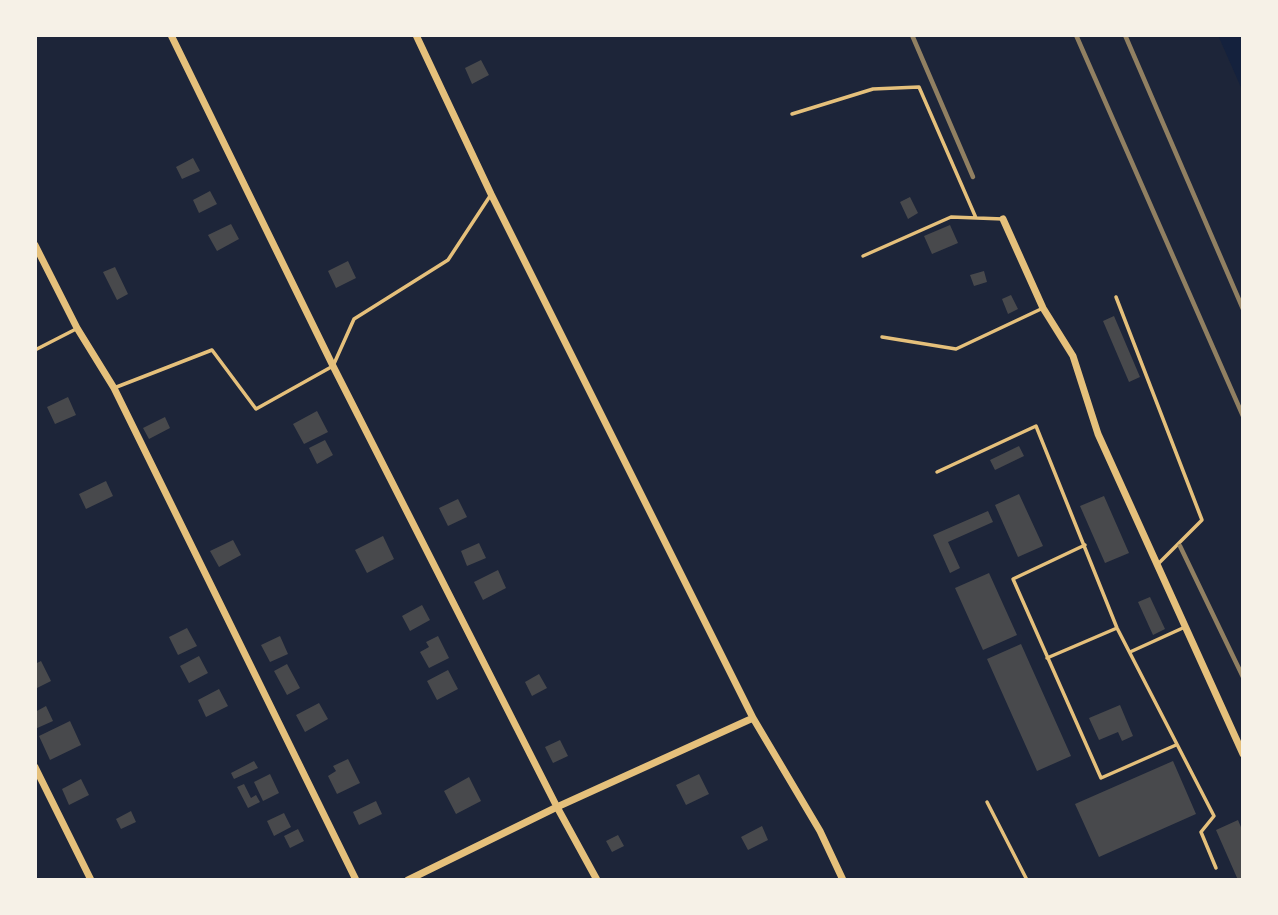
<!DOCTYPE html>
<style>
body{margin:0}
#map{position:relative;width:1278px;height:915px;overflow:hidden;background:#14213d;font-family:"Fira Sans Condensed",sans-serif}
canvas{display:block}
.frame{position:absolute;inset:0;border:37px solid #f6f1e7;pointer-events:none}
</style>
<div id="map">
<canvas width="1278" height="915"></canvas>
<div class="frame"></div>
</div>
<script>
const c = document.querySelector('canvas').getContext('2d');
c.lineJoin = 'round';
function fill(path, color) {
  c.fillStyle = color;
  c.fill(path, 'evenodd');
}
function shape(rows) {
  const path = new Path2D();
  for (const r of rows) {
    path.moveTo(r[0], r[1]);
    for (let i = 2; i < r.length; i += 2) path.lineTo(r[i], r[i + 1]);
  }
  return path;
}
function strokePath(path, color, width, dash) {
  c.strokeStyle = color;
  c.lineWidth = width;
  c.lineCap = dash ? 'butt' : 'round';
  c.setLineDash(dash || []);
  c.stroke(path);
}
const green = shape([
 [35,35,1218,35,1243,92,1243,880,35,880]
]);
const building = shape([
 [481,60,489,75,472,84,465,68],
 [193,158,200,171,182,179,176,167],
 [210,191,217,204,199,213,193,200],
 [910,197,918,213,908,219,900,202],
 [231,224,239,239,217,251,208,235],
 [950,225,958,243,932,254,924,236],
 [348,261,356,278,336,288,328,271],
 [115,267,128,294,117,300,103,272],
 [984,271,987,282,974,286,970,275],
 [1011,295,1018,309,1008,314,1002,299],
 [1114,316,1140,377,1129,382,1103,321],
 [68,397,76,415,55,424,47,407],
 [317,411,328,432,304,444,293,424],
 [165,417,170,428,149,439,143,428],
 [325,440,333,455,317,464,309,448],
 [1019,446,1024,456,995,470,990,460],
 [106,481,113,496,86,509,79,494],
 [1019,494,1043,546,1018,557,995,505],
 [1104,496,1129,553,1105,563,1080,506],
 [458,499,467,517,448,526,439,508],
 [988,511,993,522,948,542,960,568,950,573,933,535],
 [383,536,394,559,367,573,355,550],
 [233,540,241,555,219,567,210,551],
 [479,543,486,558,467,566,461,551],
 [498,570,506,588,483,600,474,582],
 [989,573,1017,635,983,650,955,588],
 [1150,597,1165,629,1153,635,1138,602],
 [422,605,430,620,410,631,402,616],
 [187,628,197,646,178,655,169,637],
 [280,636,288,654,270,662,261,645],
 [438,636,449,658,429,668,420,652,429,647,426,642],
 [1021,644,1071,756,1037,771,987,659],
 [199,656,208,673,189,683,180,666],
 [41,661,51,681,35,689,35,664],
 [287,664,300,688,287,695,274,671],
 [448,670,458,689,437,700,427,681],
 [539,674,547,688,532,696,525,682],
 [219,689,228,706,206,717,198,700],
 [319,703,328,719,305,732,296,715],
 [1120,705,1133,736,1122,741,1118,732,1099,740,1089,718],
 [46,706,53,721,35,729,35,712],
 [70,721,81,745,50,760,39,736],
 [560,740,568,756,553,763,545,747],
 [348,759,360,783,337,794,328,776,336,771,333,766],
 [254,761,258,768,234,779,231,773],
 [1173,761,1196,814,1099,857,1075,804],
 [270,774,279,793,263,801,254,782],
 [699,774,709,794,686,805,676,785],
 [469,777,481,801,456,814,444,791],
 [81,779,89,795,69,805,62,789],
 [244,784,251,798,256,795,260,802,248,808,237,787],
 [376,801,382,814,359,825,353,812],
 [131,811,136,822,121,829,116,819],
 [284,813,291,827,274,836,267,821],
 [1238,820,1243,832,1243,880,1238,880,1216,830],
 [762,826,768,840,748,850,741,837],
 [298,829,304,841,290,848,284,836],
 [618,835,624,846,612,852,606,841]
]);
const service = shape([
 [792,114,873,89,919,87,976,218],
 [863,256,951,217,1003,219],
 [1116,297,1202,520,1157,565],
 [882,337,956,349,1041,309],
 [35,350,76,329],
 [114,388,212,350,256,409,333,366,354,319,448,260,490,196],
 [937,472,1036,426,1117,628,1214,816,1201,832,1216,868],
 [1085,545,1013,579,1101,778,1176,745],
 [1130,652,1185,627],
 [1047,658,1117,628],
 [987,802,1027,880]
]);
const minor = shape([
 [171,35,333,366,557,807,597,880],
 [416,35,491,194,753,718,820,831,843,880],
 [1003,219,1043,308,1073,356,1098,434,1243,754],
 [35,245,77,328,114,388,356,880],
 [35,767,91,880],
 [408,880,557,807,753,718]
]);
const rail = shape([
 [912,35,973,177],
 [1076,35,1243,416],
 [1125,35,1243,309],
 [1180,546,1243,677]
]);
fill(green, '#1d2539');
fill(building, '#48494c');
strokePath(service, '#e5c07b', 3.5);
strokePath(minor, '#e5c07b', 7);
strokePath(rail, '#918062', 4.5);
</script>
